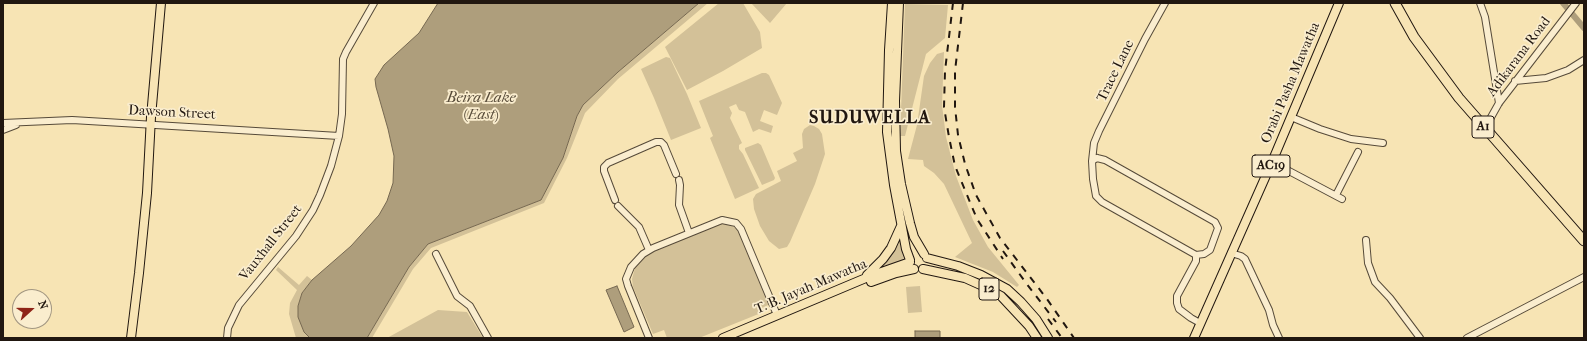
<!DOCTYPE html>
<style>
body{margin:0}
#map{position:relative;width:1587px;height:341px;overflow:hidden;background:#f7e4b4;font-family:"IM FELL French Canon",serif}
canvas{display:block}
.frame{position:absolute;inset:0;border:4px solid #211710;pointer-events:none}
.north{position:absolute;left:12px;top:289px;width:40px;height:40px;box-sizing:border-box;background:#faedce;border:1px solid #a39782;border-radius:50%;rotate:69deg;font-size:11px;font-weight:700;line-height:16px;text-align:center;color:#211710}
.north::after{content:'';display:block;margin:auto;width:14px;height:18px;background:#8f2418;clip-path:polygon(50% 0,100% 100%,50% 72%,0 100%)}
</style>
<div id="map">
<canvas width="1587" height="341"></canvas>
<div class="frame"></div>
<div class="north">N</div>
</div>
<script>
const c = document.querySelector('canvas').getContext('2d');
c.lineJoin = 'round';
function fill(path, color) {
  c.fillStyle = color;
  c.fill(path, 'evenodd');
}
function shape(rows) {
  const path = new Path2D();
  for (const r of rows) {
    path.moveTo(r[0], r[1]);
    for (let i = 2; i < r.length; i += 2) path.lineTo(r[i], r[i + 1]);
  }
  return path;
}
function strokePath(path, color, width, dash) {
  c.strokeStyle = color;
  c.lineWidth = width;
  c.lineCap = dash ? 'butt' : 'round';
  c.setLineDash(dash || []);
  c.stroke(path);
}
function label(font, color, halo, rows, align = 'center') {
  c.font = font + ' "IM FELL French Canon",serif';
  c.lineWidth = 3.5;
  c.setLineDash([]);
  c.textBaseline = 'middle';
  c.strokeStyle = halo;
  c.fillStyle = color;
  for (const [text, x, y, turn = 0] of rows) {
    c.save();
    c.translate(x, y);
    c.rotate((+turn || 0) * Math.PI / 180);
    c.textAlign = isNaN(turn) ? turn : align;
    if (halo) c.strokeText(text, 0, 0);
    c.fillText(text, 0, 0);
    c.restore();
  }
}
const green = shape([
 [699,3,708,3,618,79,585,113,567,158,544,203,431,248,413,269,372,338,367,338,409,267,428,244,541,200,563,158,577,116,583,105,618,72],
 [719,3,743,3,760,32,762,48,723,71,687,90,665,47],
 [751,3,787,3,770,23],
 [905,4,948,5,945,38,926,54,905,136,900,136],
 [944,52,942,105,946,137,956,176,973,220,988,247,1019,285,1017,287,993,272,955,257,972,243,944,184,934,173,924,166,923,160,908,159,917,125,924,76,930,63,937,54],
 [666,57,670,58,687,94,701,128,671,140,654,98,641,69],
 [762,73,766,73,769,75,782,103,777,115,764,110,760,121,773,126,771,133,759,129,753,132,745,112,739,110,736,104,729,107,732,113,730,118,742,143,739,145,739,149,743,154,759,188,735,199,710,138,713,136,699,101],
 [810,125,814,126,819,129,822,134,825,154,815,184,790,242,787,247,779,249,769,241,760,226,754,209,753,199,756,194,781,181,777,171,797,161,793,153,803,148,802,134,804,129],
 [758,143,761,145,775,178,774,180,762,185,745,150,745,148],
 [720,223,726,223,737,229,770,304,760,309,761,313,699,338,667,338,664,330,653,334,633,287,632,279,635,268,646,255,663,246],
 [899,237,904,261,880,269,880,268,890,255],
 [278,267,299,285,307,276,312,280,302,293,298,306,304,332,310,338,296,338,289,314,290,303,297,290,276,270],
 [920,286,922,312,908,313,906,287],
 [438,310,467,312,483,338,387,338]
]);
const water = shape([
 [438,3,699,3,618,72,583,105,577,116,563,158,541,200,428,244,409,267,367,338,310,338,304,332,298,317,298,306,302,293,312,280,351,246,379,215,387,201,393,183,394,156,388,129,376,87,375,79,384,65,419,33,438,3],
 [617,286,634,327,624,332,606,290,617,286],
 [915,331,940,331,940,338,915,338,915,331]
]);
const canal = shape([
 [1563,3,1584,28]
]);
const minor = shape([
 [1480,3,1485,17,1499,103],
 [1515,81,1546,78,1568,70,1584,60],
 [1291,117,1320,129,1351,139,1383,143],
 [3,123,72,120,339,136],
 [1485,128,1499,103,1576,3],
 [3,130,16,125],
 [1097,158,1105,160,1215,222,1218,228,1210,250,1204,254,1196,255,1102,202,1096,196,1093,179,1092,161,1097,158],
 [1092,161,1094,143,1099,131,1145,39,1165,3],
 [1272,162,1342,199],
 [679,180,680,185,679,205,689,233],
 [1336,195,1358,152],
 [615,200,604,171,604,167,608,163,656,142,661,142,664,145,676,174],
 [618,206,639,227,649,250],
 [1366,240,1368,263,1375,282,1390,298,1420,338],
 [1231,253,1241,256,1245,259,1269,310,1273,325,1279,338],
 [436,254,457,296,470,306,488,338],
 [1196,255,1196,261,1177,296,1177,303,1179,309,1191,318,1200,323],
 [227,338,228,328,239,305,296,236,313,210,320,195,331,166,339,136,342,114,343,59,346,52,374,3],
 [649,338,628,286,626,279,631,267,643,254,653,248,722,220,736,223,741,229,777,315],
 [1467,338,1584,277]
]);
const major = shape([
 [892,3,889,50,887,132,894,185,906,249,910,260],
 [899,3,895,101,896,151,901,184,910,223,914,237,924,254],
 [927,258,958,266,981,275,1007,289,1021,302,1036,319,1048,338],
 [923,269,965,278,985,287,1001,296,1029,326,1037,338],
 [867,275,883,259,891,248,901,226],
 [871,282,896,273,914,269],
 [131,338,139,273,147,193,151,117,161,3],
 [723,338,873,275,910,262],
 [1194,338,1272,162,1339,3]
]);
const highway = shape([
 [1395,3,1414,37,1459,98,1584,241]
]);
const rail = shape([
 [953,3,945,71,944,107,949,137,955,166,977,219,1003,259],
 [963,3,955,71,955,107,958,135,965,164,976,195,1000,238,1047,299,1074,338],
 [1003,251,1026,283,1056,322],
 [1048,319,1062,338]
]);
const shields = [
 [1483,127,22],
 [1271,166,38],
 [989,289,20]
];
const shieldNames = [
 ["A1",1483,127],
 ["AC19",1271,166],
 ["12",989,289]
];
const streetNames = [
 ["Adikarana Road",1519,57,-53],
 ["Trace Lane",1116,71,-64],
 ["Orabi Pasha Mawatha",1291,83,-67],
 ["Dawson Street",172,113,3],
 ["Vauxhall Street",271,243,-52],
 ["T. B. Jayah Mawatha",811,287,-23]
];
const waterNames = [
 ["Beira Lake",481,98],
 ["(East)",481,115]
];
const districtNames = [
 ["SUDUWELLA",870,119]
];
fill(green, '#d3c198');
fill(water, '#ae9e7c');
strokePath(water, '#766851', 1);
strokePath(canal, '#ae9e7c', 6);
strokePath(minor, '#564a39', 8);
strokePath(major, '#211710', 10);
strokePath(highway, '#211710', 11);
strokePath(minor, '#faedce', 6);
strokePath(major, '#f7e4b4', 8);
strokePath(highway, '#f7e4b4', 9);
strokePath(rail, '#211710', 2, [7, 7]);
for (const [x, y, w] of shields) {
  const box = new Path2D();
  box.roundRect(x - w / 2, y - 11, w, 22, 3);
  c.fillStyle = '#faedce';
  c.fill(box);
  strokePath(box, '#211710', 1);
}
label('bold 13px', '#211710', null, shieldNames);
label('14px', '#211710', '#faedce', streetNames);
label('italic 15px', '#594d3b', '#faedce', waterNames);
c.letterSpacing = '1px';
label('bold 18px', '#211710', '#faedce', districtNames);
c.letterSpacing = '0px';
</script>
